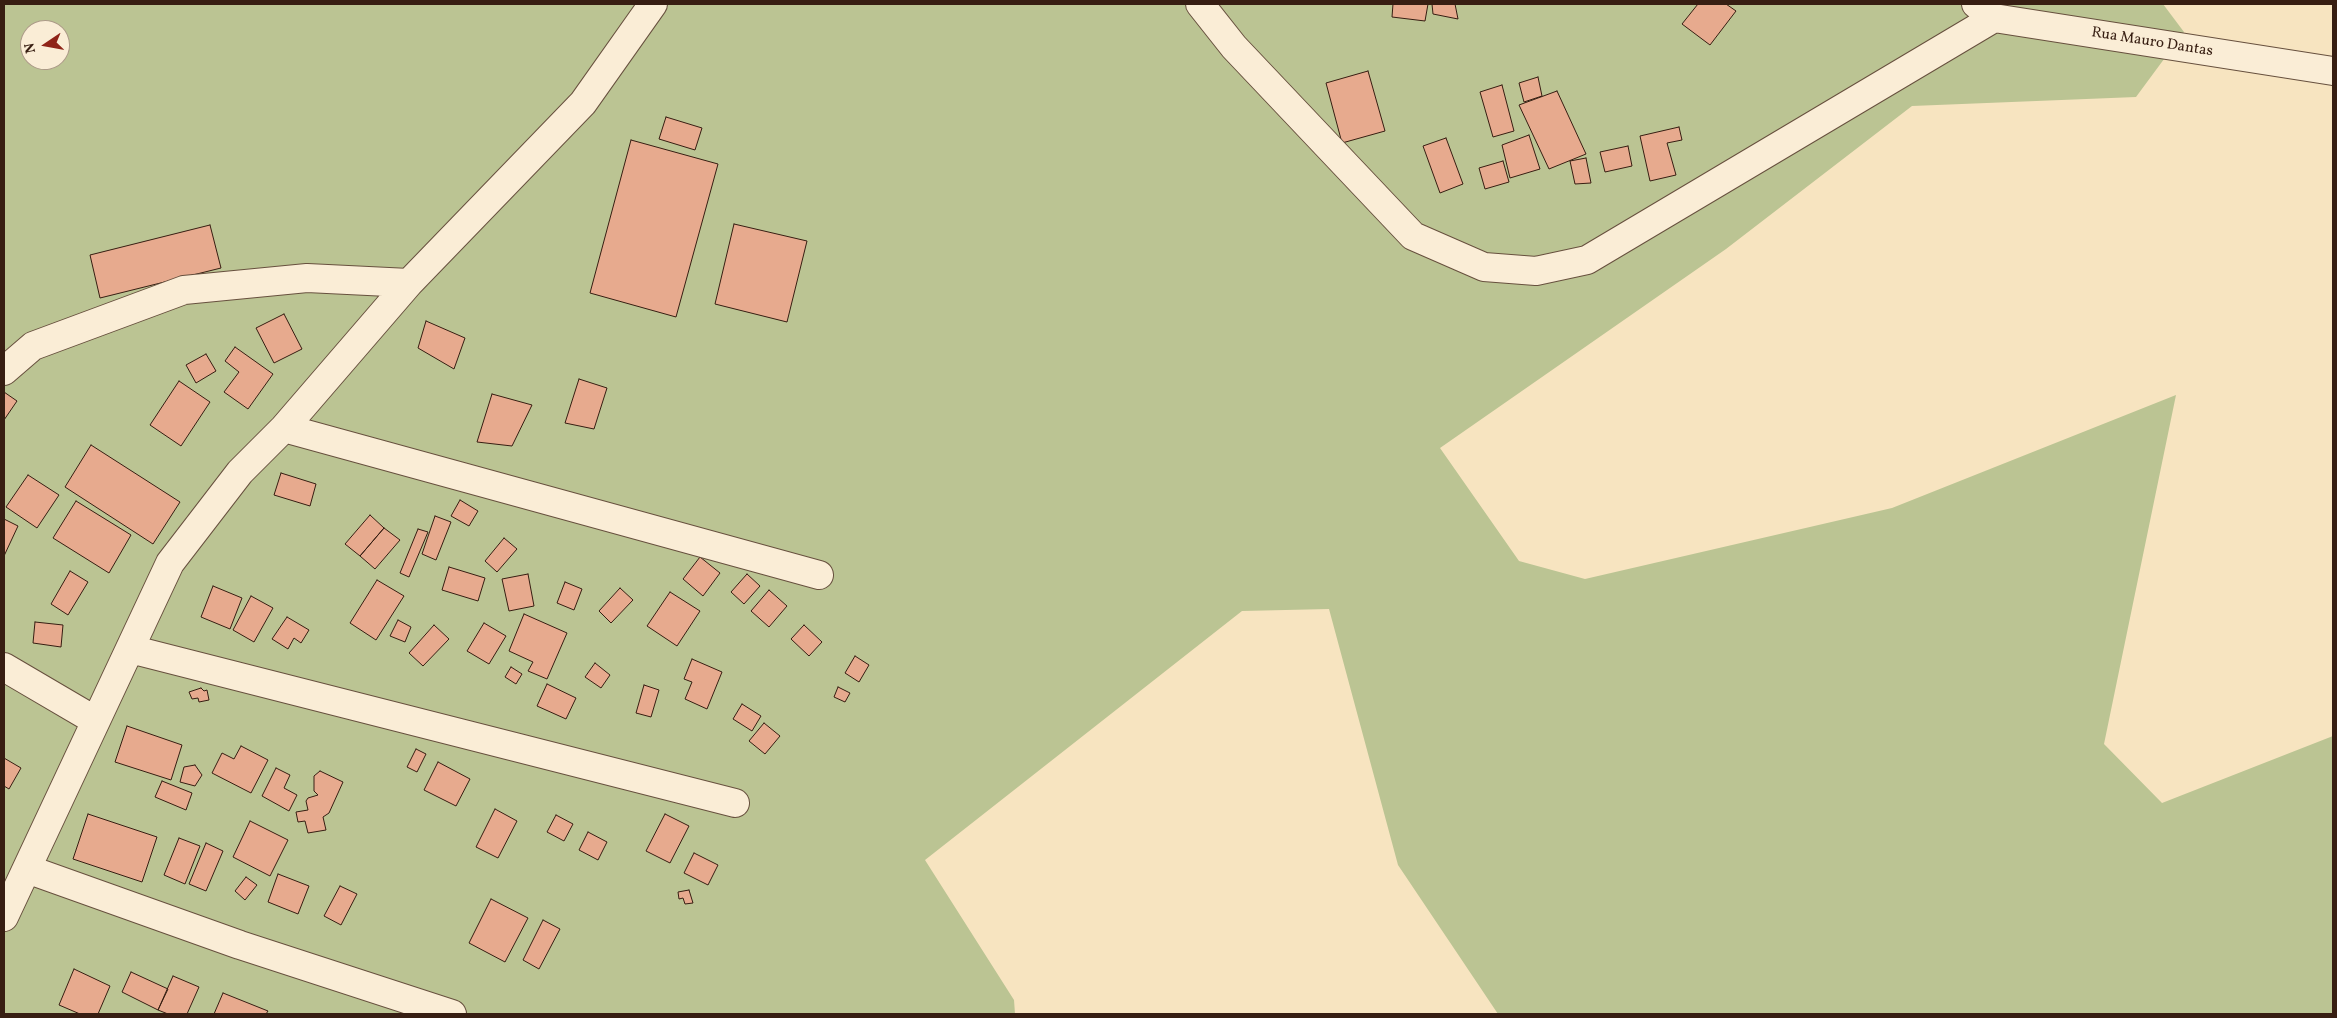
<!DOCTYPE html>
<style>
body{margin:0}
#map{position:relative;width:2337px;height:1018px;overflow:hidden;background:#f7e4c0;font-family:Vollkorn,serif}
canvas{display:block}
.frame{position:absolute;inset:0;border:5px solid #371e12;pointer-events:none}
.north{position:absolute;left:20px;top:20px;width:50px;height:50px;box-sizing:border-box;background:#faedd6;border:1px solid #ac9a88;border-radius:50%;rotate:258deg;font-size:14px;font-weight:700;line-height:20px;text-align:center;color:#371e12}
.north::after{content:'';display:block;margin:auto;width:18px;height:22px;background:#8f2418;clip-path:polygon(50% 0,100% 100%,50% 72%,0 100%)}
</style>
<div id="map">
<canvas width="2337" height="1018"></canvas>
<div class="frame"></div>
<div class="north">N</div>
</div>
<script>
const c = document.querySelector('canvas').getContext('2d');
c.lineJoin = 'round';
function fill(path, color) {
  c.fillStyle = color;
  c.fill(path, 'evenodd');
}
function shape(rows) {
  const path = new Path2D();
  for (const r of rows) {
    path.moveTo(r[0], r[1]);
    for (let i = 2; i < r.length; i += 2) path.lineTo(r[i], r[i + 1]);
  }
  return path;
}
function strokePath(path, color, width, dash) {
  c.strokeStyle = color;
  c.lineWidth = width;
  c.lineCap = dash ? 'butt' : 'round';
  c.setLineDash(dash || []);
  c.stroke(path);
}
function label(font, color, halo, rows, align = 'center') {
  c.font = font + ' Vollkorn,serif';
  c.lineWidth = 4;
  c.setLineDash([]);
  c.textBaseline = 'middle';
  c.strokeStyle = halo;
  c.fillStyle = color;
  for (const [text, x, y, turn = 0] of rows) {
    c.save();
    c.translate(x, y);
    c.rotate((+turn || 0) * Math.PI / 180);
    c.textAlign = isNaN(turn) ? turn : align;
    if (halo) c.strokeText(text, 0, 0);
    c.fillText(text, 0, 0);
    c.restore();
  }
}
const green = shape([
 [4,4,2163,4,2184,32,2136,97,1912,106,1726,249,1440,448,1519,561,1585,579,1892,508,2176,395,2104,744,2162,803,2333,736,2333,1014,1498,1014,1398,865,1329,609,1242,611,925,860,1014,1000,1015,1014,4,1014],
 [30,30,60,30,60,60,30,60]
]);
const building = shape([
 [1393,4,1428,4,1425,21,1392,17,1393,4],
 [1432,4,1455,4,1458,19,1433,14,1432,4],
 [1698,4,1726,4,1736,11,1710,45,1682,24,1698,4],
 [1368,71,1385,131,1342,143,1326,83,1368,71],
 [1538,77,1542,96,1524,102,1519,83,1538,77],
 [1502,85,1514,131,1493,137,1480,92,1502,85],
 [1557,91,1586,154,1549,169,1519,105,1557,91],
 [666,117,702,128,695,150,659,139,666,117],
 [1679,127,1682,140,1667,143,1676,175,1650,181,1640,136,1679,127],
 [1529,135,1540,169,1510,178,1502,145,1529,135],
 [1446,138,1463,184,1440,193,1423,146,1446,138],
 [631,140,718,164,676,317,590,293,631,140],
 [1628,146,1632,166,1605,172,1600,152,1628,146],
 [1586,158,1591,183,1575,184,1570,161,1586,158],
 [1503,161,1509,182,1485,189,1479,168,1503,161],
 [734,224,807,241,787,322,715,304,734,224],
 [210,225,221,268,100,298,90,255,210,225],
 [284,314,302,349,274,363,256,328,284,314],
 [426,321,465,338,454,369,418,348,426,321],
 [235,347,273,374,248,409,224,392,239,372,225,361,235,347],
 [206,354,216,371,196,383,186,365,206,354],
 [579,379,607,388,594,429,565,423,579,379],
 [179,381,210,402,181,446,150,425,179,381],
 [4,392,17,401,4,420,4,392],
 [492,394,532,405,512,446,477,442,492,394],
 [91,445,180,502,153,544,65,487,91,445],
 [281,473,316,484,310,506,274,495,281,473],
 [28,475,59,495,37,528,6,507,28,475],
 [460,500,478,511,469,526,451,516,460,500],
 [76,501,131,535,109,573,53,538,76,501],
 [370,515,384,528,360,556,345,544,370,515],
 [435,516,451,522,436,560,422,554,435,516],
 [4,519,18,526,4,556,4,519],
 [384,528,400,540,375,569,360,556,384,528],
 [418,529,428,532,409,577,400,573,418,529],
 [504,538,517,549,497,572,485,561,504,538],
 [700,557,720,573,703,596,683,579,700,557],
 [449,567,485,578,478,601,442,590,449,567],
 [70,571,88,582,68,615,51,604,70,571],
 [528,574,534,606,509,611,502,579,528,574],
 [747,574,760,586,744,604,731,592,747,574],
 [377,580,404,596,376,640,350,623,377,580],
 [565,582,582,589,574,610,557,603,565,582],
 [213,586,242,598,230,629,201,617,213,586],
 [620,588,633,600,611,623,599,611,620,588],
 [769,590,787,606,769,627,751,611,769,590],
 [670,592,700,611,677,646,647,626,670,592],
 [251,596,273,608,254,642,233,630,251,596],
 [524,614,567,633,547,679,528,671,533,662,509,651,524,614],
 [287,617,309,630,301,643,294,638,288,649,272,639,287,617],
 [398,620,411,627,405,642,390,636,398,620],
 [35,622,63,625,61,647,33,643,35,622],
 [484,623,506,636,489,664,467,651,484,623],
 [434,625,449,639,423,666,409,653,434,625],
 [804,625,822,642,809,656,791,639,804,625],
 [855,656,869,665,859,682,845,673,855,656],
 [692,659,722,672,707,709,685,699,692,682,684,679,692,659],
 [595,663,610,675,601,688,585,677,595,663],
 [511,667,522,674,516,684,505,677,511,667],
 [547,684,576,698,566,719,537,706,547,684],
 [644,685,659,690,651,717,636,713,644,685],
 [838,687,850,693,845,702,834,697,838,687],
 [201,688,204,691,207,690,209,700,199,702,198,698,192,699,189,692,201,688],
 [742,704,761,716,752,731,733,719,742,704],
 [764,723,780,736,765,754,749,741,764,723],
 [127,726,182,745,171,780,115,762,127,726],
 [241,746,268,760,251,793,212,773,222,753,234,759,241,746],
 [416,749,426,754,417,772,407,767,416,749],
 [4,758,21,768,9,789,4,786,4,758],
 [438,762,470,779,456,806,424,790,438,762],
 [195,765,202,775,195,786,180,782,184,767,195,765],
 [276,768,290,775,284,788,297,795,289,811,262,796,276,768],
 [320,771,343,782,329,813,323,817,326,830,308,833,305,821,298,822,296,812,308,810,306,801,308,798,318,795,314,791,314,776,320,771],
 [162,781,192,793,186,810,155,797,162,781],
 [495,809,517,821,498,858,476,847,495,809],
 [88,814,157,837,142,882,73,859,88,814],
 [665,814,689,826,670,863,646,851,665,814],
 [556,815,573,824,564,841,547,832,556,815],
 [250,821,288,840,270,876,233,857,250,821],
 [588,832,607,842,598,860,579,850,588,832],
 [179,838,200,846,185,884,164,875,179,838],
 [206,843,223,851,206,891,189,884,206,843],
 [694,853,718,865,708,885,684,873,694,853],
 [278,874,309,886,298,914,268,902,278,874],
 [246,877,257,885,245,900,235,891,246,877],
 [340,886,357,894,341,925,324,916,340,886],
 [689,890,693,903,685,904,683,898,679,899,678,892,689,890],
 [491,899,528,918,505,962,469,943,491,899],
 [543,920,560,929,539,969,523,960,543,920],
 [74,969,110,986,98,1014,80,1014,59,1005,74,969],
 [131,972,168,989,158,1010,122,992,131,972],
 [173,976,199,987,187,1014,168,1014,158,1010,173,976],
 [223,993,268,1011,266,1014,214,1014,223,993]
]);
const minor = shape([
 [1200,4,1234,47,1413,236,1484,267,1536,271,1587,260,1994,18],
 [1976,4,1994,18,2333,71],
 [4,371,33,346,184,290,307,278,409,283],
 [284,428,819,575],
 [130,649,735,803],
 [4,667,96,721],
 [27,869,240,945,452,1014],
 [4,917,170,563,240,472,284,428,409,283,583,103,653,4]
]);
const streetNames = [
 ["Rua Mauro Dantas",2152,43,9]
];
fill(green, '#bbc493');
fill(building, '#e7aa8e');
strokePath(building, '#371e12', 1);
strokePath(minor, '#67503e', 30);
strokePath(minor, '#faedd6', 28);
label('15px', '#371e12', '#faedd6', streetNames);
</script>
